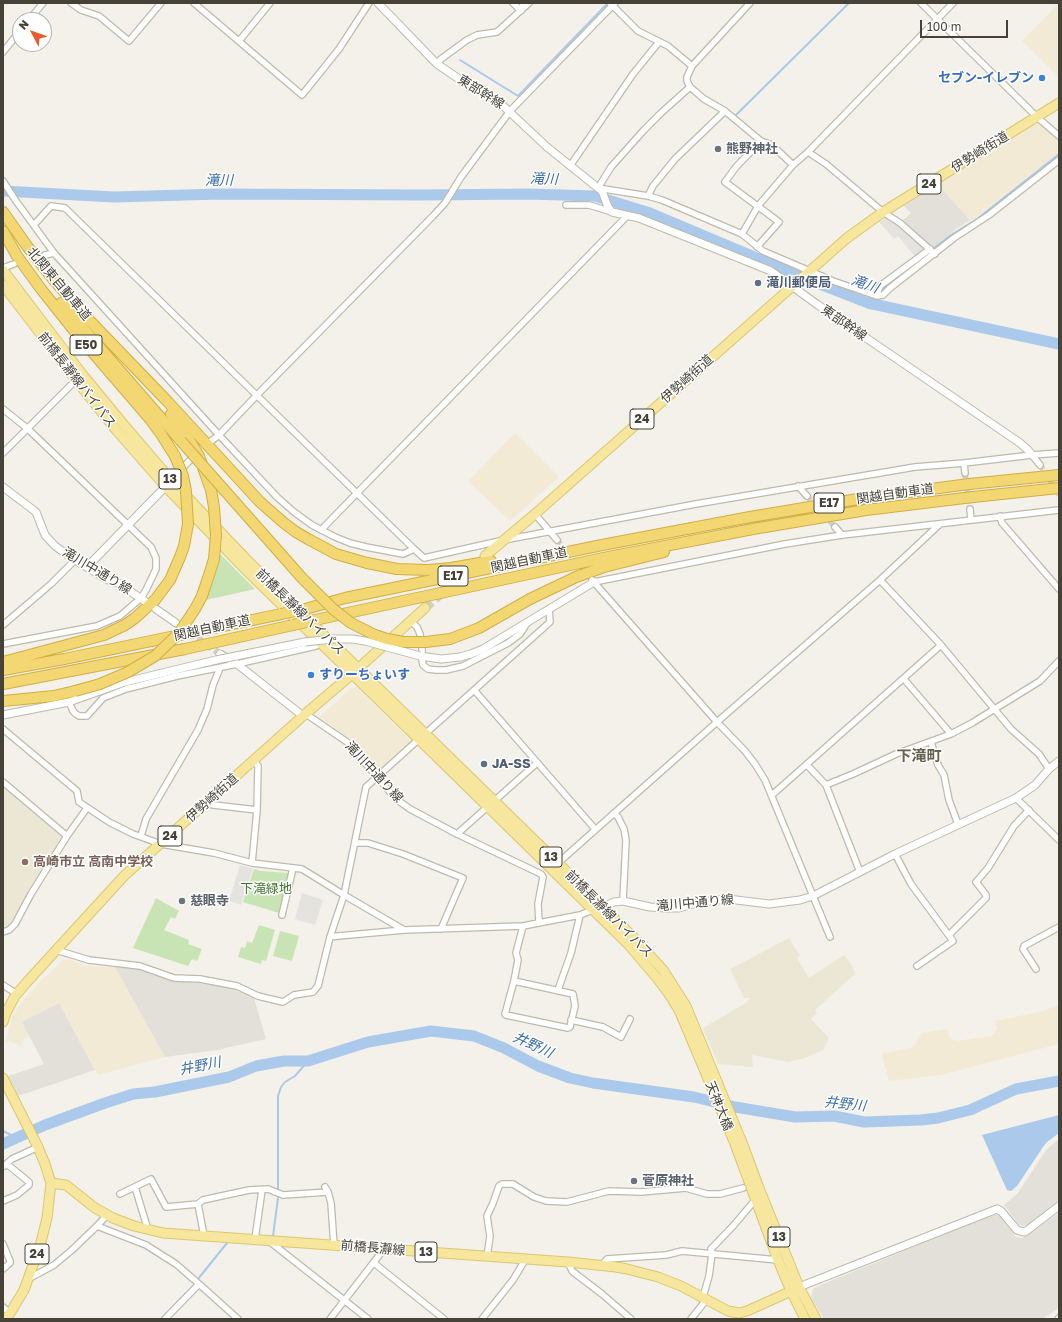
<!DOCTYPE html>
<meta charset="utf-8">
<style>
body{margin:0}
#map{position:relative;width:1062px;height:1322px;overflow:hidden;background:#f3f1e9;font-family:"Golos Text",sans-serif}
canvas{display:block}
.frame{position:absolute;inset:0;border:4px solid #464238;pointer-events:none}
.north{position:absolute;left:12px;top:12px;width:40px;height:40px;box-sizing:border-box;background:#fff;border:1px solid #b5b3af;border-radius:50%;rotate:311deg;font-size:11px;font-weight:700;line-height:16px;text-align:center;color:#464238}
.north::after{content:'';display:block;margin:auto;width:14px;height:18px;background:#ea5b29;clip-path:polygon(50% 0,100% 100%,50% 72%,0 100%)}
.scale{position:absolute;left:920px;top:20px;width:88px;height:18px;box-sizing:border-box;border:2px solid #464238;border-top:0;padding-left:5px;font-size:12px;line-height:14px;white-space:nowrap;color:#464238;-webkit-text-stroke:3px #fff;paint-order:stroke}
</style>
<div id="map">
<canvas width="1062" height="1322"></canvas>
<div class="frame"></div>
<div class="north">N</div>
<div class="scale">100 m</div>
</div>
<script>
const c = document.querySelector('canvas').getContext('2d');
c.lineJoin = 'round';
function fill(path, color) {
  c.fillStyle = color;
  c.fill(path, 'evenodd');
}
function shape(rows) {
  const path = new Path2D();
  for (const r of rows) {
    path.moveTo(r[0], r[1]);
    for (let i = 2; i < r.length; i += 2) path.lineTo(r[i], r[i + 1]);
  }
  return path;
}
function strokePath(path, color, width, dash) {
  c.strokeStyle = color;
  c.lineWidth = width;
  c.lineCap = dash ? 'butt' : 'round';
  c.setLineDash(dash || []);
  c.stroke(path);
}
function label(font, color, halo, rows, align = 'center') {
  c.font = font + ' "Golos Text","Noto Sans JP",sans-serif';
  c.lineWidth = 3;
  c.setLineDash([]);
  c.textBaseline = 'middle';
  c.strokeStyle = halo;
  c.fillStyle = color;
  for (const [text, x, y, turn = 0] of rows) {
    c.save();
    c.translate(x, y);
    c.rotate((+turn || 0) * Math.PI / 180);
    c.textAlign = isNaN(turn) ? turn : align;
    if (halo) c.strokeText(text, 0, 0);
    c.fillText(text, 0, 0);
    c.restore();
  }
}
const commercial = shape([
 [1059,3,1059,77,1022,41],
 [1038,123,1042,124,1059,139,1059,152,975,218,970,221,938,185],
 [515,433,559,477,510,521,468,481],
 [356,687,411,741,411,744,380,772,352,740,319,717,352,688],
 [67,959,87,966,115,967,165,1057,98,1075,59,1003,23,1022,30,1036,24,1039,20,1047,18,1044,6,1041,12,1017,20,1004,44,977,45,978,62,961],
 [1059,1005,1059,1044,941,1075,889,1081,882,1054,914,1047,922,1033,946,1029,948,1030,950,1038,956,1041,992,1036,997,1029,995,1021,1043,1011]
]);
const industrial = shape([
 [938,185,970,220,956,229,933,249,902,221,911,213,904,206],
 [115,967,139,969,173,981,200,983,234,989,254,998,266,1039,217,1050,165,1057],
 [59,1003,95,1070,18,1096,8,1076,44,1064,22,1022],
 [1059,1139,1059,1201,1027,1226,1019,1225,1004,1205,1018,1193,1042,1156,1048,1148],
 [1059,1213,1059,1308,1042,1319,824,1319,811,1298,813,1289,816,1287,994,1214,999,1214,1016,1237,1022,1238]
]);
const education = shape([
 [3,785,61,834,61,840,32,885,11,925,7,928,3,928],
 [789,938,800,956,797,958,809,978,844,955,852,965,855,974,815,1010,817,1013,811,1019,829,1038,823,1050,805,1058,788,1062,752,1055,753,1067,718,1064,703,1028,746,1003,750,998,744,998,730,969]
]);
const green = shape([
 [220,554,255,589,206,600,216,573],
 [254,869,261,871,289,873,279,913,243,902],
 [156,898,179,911,175,919,171,917,164,930,189,940,188,944,202,949,197,961,192,959,188,966,133,948],
 [259,925,275,930,266,961,262,960,261,964,238,957,241,947,245,948,247,941,252,943],
 [280,931,299,936,292,961,273,956]
]);
const parking = shape([
 [887,217,897,223,927,249,916,258,898,236,894,239,879,222],
 [240,865,253,869,241,905,229,901],
 [302,893,323,900,315,925,295,919]
]);
const water = shape([
 [1059,1115,1059,1133,1047,1142,1043,1147,1017,1186,1011,1191,1007,1190,982,1135]
]);
const stream = shape([
 [460,60,518,96,606,5],
 [736,115,849,3],
 [879,291,951,235,977,219,1059,154],
 [863,301,872,296],
 [3,1131,17,1138],
 [273,1236,278,1198,278,1096,281,1087,285,1082,295,1076,308,1061],
 [198,1279,227,1243],
 [161,1319,194,1285]
]);
const river = shape([
 [3,191,114,197,221,194,421,195,528,194,595,196,650,213,809,280,868,303,1059,344],
 [3,1144,45,1125,105,1103,133,1094,155,1092,229,1077,256,1066,284,1061,308,1061,368,1042,431,1031,474,1036,504,1048,538,1066,570,1078,593,1083,694,1097,735,1107,795,1117,834,1116,864,1122,921,1120,938,1118,970,1110,1016,1089,1059,1081]
]);
const minorTunnel = shape([
 [1040,465,1059,495],
 [965,473,970,509],
 [807,496,835,527],
 [557,540,592,579]
]);
const tertiaryTunnel = shape([
 [189,632,220,654]
]);
const primaryTunnel = shape([
 [425,608,466,572]
]);
const minor = shape([
 [71,3,81,10,99,16,129,41,161,3],
 [194,3,302,95,339,49,369,3],
 [513,3,521,11,523,3],
 [610,3,638,31,668,46,692,66],
 [750,3,692,66,687,77,687,81,690,87,704,99,725,111,761,141,772,145,793,165],
 [921,3,1037,117,1059,136],
 [29,20,43,3],
 [239,41,270,3],
 [3,52,20,31],
 [437,64,441,59,467,40,477,35,497,32,529,3],
 [690,87,661,113,644,130,611,167,598,188,648,196,662,200,742,234,763,251,833,281,877,296,883,295,890,288,954,238,989,215,1059,160],
 [808,152,826,164,883,212,900,223,935,254],
 [570,166,633,74,659,42],
 [3,181,16,201,54,253,219,435,277,497,294,512,312,525,335,537,350,543,366,547,403,554,414,549],
 [648,196,653,186,675,159,725,111],
 [566,205,589,205,612,212],
 [34,225,51,206,65,208,414,549,424,558,504,540,696,504,915,467,964,463,1032,455,1059,453],
 [742,234,758,206,793,165,808,152,953,3],
 [757,247,779,222,725,182,736,167,761,141],
 [45,255,54,253],
 [3,268,14,264],
 [876,296,880,286,930,249],
 [3,409,28,429,151,547,156,558,156,569,146,590,141,598,120,616,97,626,3,644],
 [210,442,219,435,257,395,433,216,445,203,461,177,510,111,615,3],
 [3,453,76,380],
 [1032,455,1040,465],
 [964,463,965,473],
 [171,480,195,455],
 [798,486,807,496],
 [970,509,971,520],
 [535,514,557,540],
 [1000,516,1002,523,1059,589],
 [835,527,842,535],
 [321,530,628,215],
 [592,580,717,722,745,751,755,764,765,780,830,937],
 [880,580,941,645,1011,729,1039,754,1049,769],
 [594,582,785,544,842,535,1059,510],
 [411,621,417,627,420,634,421,640],
 [3,625,51,584,75,560],
 [422,648,422,653],
 [422,660,423,665,428,669,436,670,446,670,463,666,508,643,520,634,527,623],
 [904,679,951,734],
 [475,691,595,829],
 [69,702,73,711,76,714,79,716,87,716,103,698,126,689,177,676,237,664,316,646],
 [306,714,347,742,396,799,410,809,457,834,541,874,543,877,538,904,539,922],
 [3,729,77,791,79,802,109,822,133,834,161,844,214,853,252,863,302,869,344,895,404,930,523,926,580,915,595,909],
 [425,734,550,622,549,609],
 [931,742,938,765,944,775,949,800,958,824],
 [807,765,826,785,860,872],
 [3,782,67,836],
 [826,785,853,774,896,754,951,734,972,723,1040,681,1059,661],
 [772,795,941,645],
 [1016,798,1059,840],
 [205,804,257,810],
 [614,813,618,817,624,829,626,840,623,901],
 [457,834,537,763],
 [141,836,146,819,198,730,207,709,213,685,220,668],
 [355,843,368,843,403,854,463,878,441,929],
 [895,854,911,884,953,941,917,966],
 [252,863,257,810,258,766,254,761],
 [558,863,717,722,880,580,940,524],
 [282,915,293,868],
 [3,932,9,930,15,924,31,894,67,836,87,808],
 [949,935,986,898,986,895,976,882,988,868,1014,826,1029,810],
 [330,937,338,936,404,930],
 [56,950,89,960,140,966,174,978,200,979,237,986,258,996,283,1002,294,995,313,992,318,986,330,937,344,895,366,787,418,740],
 [1036,969,1023,949,1024,946,1059,927],
 [514,981,573,994,575,1006,570,1027,568,1028,506,1015,505,1014,514,981,518,960,516,953,523,926],
 [3,985,17,994],
 [558,990,571,953,580,915],
 [571,1020,603,1027,621,1037,630,1019],
 [3,1166,8,1165,29,1182,29,1185,17,1195,3,1201],
 [4,1166,12,1159,38,1147],
 [135,1187,148,1230],
 [325,1187,328,1192,331,1203,334,1245],
 [120,1194,151,1179,166,1207,198,1204],
 [97,1226,107,1215],
 [204,1236,198,1204,203,1200,249,1190,268,1189,283,1195,328,1192],
 [255,1239,262,1190],
 [269,1241,368,1319],
 [3,1244,10,1261,10,1263,3,1269],
 [487,1257,490,1236,487,1216,493,1203,499,1186,502,1184,513,1184,534,1197,546,1201,567,1202,609,1191,641,1192,686,1188,707,1194,720,1194,743,1188],
 [568,1262,572,1271,602,1294,631,1319],
 [374,1263,444,1319],
 [601,1266,607,1259,666,1255,682,1251,778,1260],
 [28,1279,54,1265,72,1250,97,1226,146,1245,176,1264,199,1284],
 [703,1297,709,1276,712,1254,711,1249,734,1225,755,1200],
 [3,1307,10,1313],
 [165,1319,199,1284,238,1319],
 [330,1319,384,1249],
 [482,1319,513,1280,525,1260],
 [691,1319,707,1299],
 [1058,1319,1059,1318]
]);
const tertiary = shape([
 [378,3,437,64,462,81,499,102,547,147,598,188,602,191,608,207,612,212,639,218,771,271,818,305,1020,443,1028,450,1032,455],
 [3,487,36,512,45,535,55,546,75,560,108,580,118,583,146,602],
 [87,567,169,483],
 [156,609,176,623],
 [220,654,237,664,303,716],
 [236,656,305,642],
 [420,656,441,659,460,657,471,654,483,649,594,582],
 [3,715,69,702,125,682,216,660],
 [603,907,614,902,623,901,650,907,666,908,679,908,701,902,728,899,769,904,800,900,813,896,895,854,1016,798,1035,785,1049,769,1059,761],
 [799,1287,997,1209,1001,1211,1017,1230,1020,1231,1025,1232,1059,1206]
]);
const primary = shape([
 [3,270,82,374,124,425,171,480,249,562,603,907,634,938,663,970,686,1006,743,1145,759,1188,799,1287,816,1319],
 [3,285,76,380,117,431,166,487,242,566,628,944,657,978,669,994,679,1010,704,1069,735,1144,778,1260,791,1291,805,1319],
 [485,556,535,514,847,238,883,212,1059,103],
 [3,1022,6,1013,15,996,27,982,124,876,303,716,351,675,425,608],
 [3,1078,37,1145,45,1164,51,1183,47,1218,40,1246,24,1290,12,1310,6,1319],
 [51,1183,66,1185,95,1208,113,1218,134,1226,163,1233,568,1262,616,1267,627,1269,658,1277,681,1286,728,1311,739,1313,747,1311,796,1289]
]);
const motorway = shape([
 [3,212,27,246,53,279,90,321,168,402,260,502,284,523,296,532,308,539,336,554,367,563,397,569,429,570,451,568,491,561],
 [3,231,17,256,41,289,76,333,150,419,161,434,175,456],
 [61,303,181,441],
 [171,414,187,436,199,456,211,490,214,507],
 [305,609,345,598,602,545,750,517,864,498,969,484,1059,475],
 [315,620,603,558,753,529,866,510,973,497,1059,488],
 [426,642,450,639,479,628,530,599,576,577,604,567,664,552],
 [3,662,104,635,125,625,135,618,155,600,170,580,180,557,184,546,188,524],
 [3,670,64,659,281,614],
 [3,684,185,649,293,625],
 [3,701,54,696,75,691]
]);
const tertiaryBridge = shape([
 [305,642,332,639,352,639,365,641,420,656],
 [216,660,236,656]
]);
const motorwayBridge = shape([
 [181,441,302,578,333,609,351,623,375,635,387,639,403,642,426,642],
 [175,456,183,476,186,491,188,524],
 [281,614,305,609],
 [293,625,315,620],
 [75,691,100,684,128,672,155,656,179,633,195,609,202,596,210,572,214,559,216,535,214,507]
]);
const markers = [
 [1042,78,4,"#3f7fe0"],
 [718,149,4,"#6b7280"],
 [758,283,4,"#5c6f8a"],
 [311,675,4,"#3f7fe0"],
 [484,764,4,"#5c6f8a"],
 [25,862,4,"#8d6e63"],
 [182,901,4,"#6b7280"],
 [634,1181,4,"#6b7280"]
];
const shields = [
 [929,184,24],
 [86,345,32],
 [642,419,24],
 [170,479,22],
 [829,503,30],
 [453,576,30],
 [170,836,24],
 [551,857,22],
 [779,1237,22],
 [426,1252,22],
 [37,1254,24]
];
const shieldNames = [
 ["24",929,184],
 ["E50",86,345],
 ["24",642,419],
 ["13",170,479],
 ["E17",829,503],
 ["E17",453,576],
 ["24",170,836],
 ["13",551,857],
 ["13",779,1237],
 ["13",426,1252],
 ["24",37,1254]
];
const shopNames = [
 ["セブン-イレブン",1034,78],
 ["すりーちょいす",319,675,"left"]
];
const streetNames = [
 ["東部幹線",481,92,32],
 ["伊勢崎街道",980,152,-32],
 ["北関東自動車道",59,284,50],
 ["東部幹線",844,323,35],
 ["伊勢崎街道",687,379,-42],
 ["前橋長瀞線バイパス",77,380,52],
 ["関越自動車道",895,494,-8],
 ["関越自動車道",529,560,-12],
 ["滝川中通り線",97,571,31],
 ["前橋長瀞線バイパス",300,612,44],
 ["関越自動車道",212,628,-12],
 ["滝川中通り線",374,772,47],
 ["伊勢崎街道",212,798,-42],
 ["滝川中通り線",695,903,-5],
 ["前橋長瀞線バイパス",609,914,45],
 ["天神大橋",719,1106,68],
 ["前橋長瀞線",373,1248,5]
];
const worshipNames = [
 ["熊野神社",726,149],
 ["慈眼寺",190,901],
 ["菅原神社",642,1181]
];
const serviceNames = [
 ["滝川郵便局",766,283],
 ["JA-SS",492,764]
];
const educationNames = [
 ["高崎市立 高南中学校",33,862]
];
const parkNames = [
 ["下滝緑地",266,889]
];
const waterNames = [
 ["滝川",544,179,2],
 ["滝川",219,181],
 ["滝川",865,284,20],
 ["井野川",533,1045,25],
 ["井野川",200,1066,-11],
 ["井野川",845,1104,6]
];
const quarterNames = [
 ["下滝町",919,756]
];
fill(commercial, '#f3ead6');
fill(industrial, '#e3e0da');
fill(education, '#ebe7d4');
fill(green, '#c9e4b4');
fill(parking, '#e5e3e0');
fill(water, '#aac9eb');
strokePath(stream, '#aac9eb', 2);
strokePath(river, '#aac9eb', 11);
strokePath(minorTunnel, '#d0cec6', 5.5, [5.5, 3]);
strokePath(tertiaryTunnel, '#d0cec6', 7, [7, 3.5]);
strokePath(primaryTunnel, '#d0cec6', 9, [9, 4.5]);
strokePath(minor, '#bebaac', 8);
strokePath(tertiary, '#bebaac', 9);
strokePath(primary, '#dbc76f', 11);
strokePath(motorway, '#d2ae44', 12);
strokePath(minor, '#fff', 5.5);
strokePath(tertiary, '#fff', 7);
strokePath(primary, '#f7e79e', 9);
strokePath(motorway, '#f3d773', 10);
strokePath(tertiaryBridge, '#bebaac', 9, []);
strokePath(motorwayBridge, '#d2ae44', 12, []);
strokePath(tertiaryBridge, '#fff', 7);
strokePath(motorwayBridge, '#f3d773', 10);
for (const [x, y, r, color] of markers) {
  const dot = new Path2D();
  dot.arc(x, y, r, 0, 2 * Math.PI);
  c.fillStyle = color;
  c.fill(dot);
  strokePath(dot, '#fff', 1.5);
}
for (const [x, y, w] of shields) {
  const box = new Path2D();
  box.roundRect(x - w / 2, y - 10, w, 20, 3);
  c.fillStyle = '#fff';
  c.fill(box);
  strokePath(box, '#464238', 1);
}
label('bold 12px', '#464238', null, shieldNames);
label('bold 13px', '#366cbe', '#fff', shopNames, 'right');
label('13px', '#464238', '#fff', streetNames);
label('bold 13px', '#5b616d', '#fff', worshipNames, 'left');
label('bold 13px', '#4e5e75', '#fff', serviceNames, 'left');
label('bold 13px', '#785e54', '#fff', educationNames, 'left');
label('13px', '#41742f', '#fff', parkNames);
label('italic 14px', '#386eab', '#fff', waterNames);
label('bold 15px', '#686150', '#fff', quarterNames);
</script>
